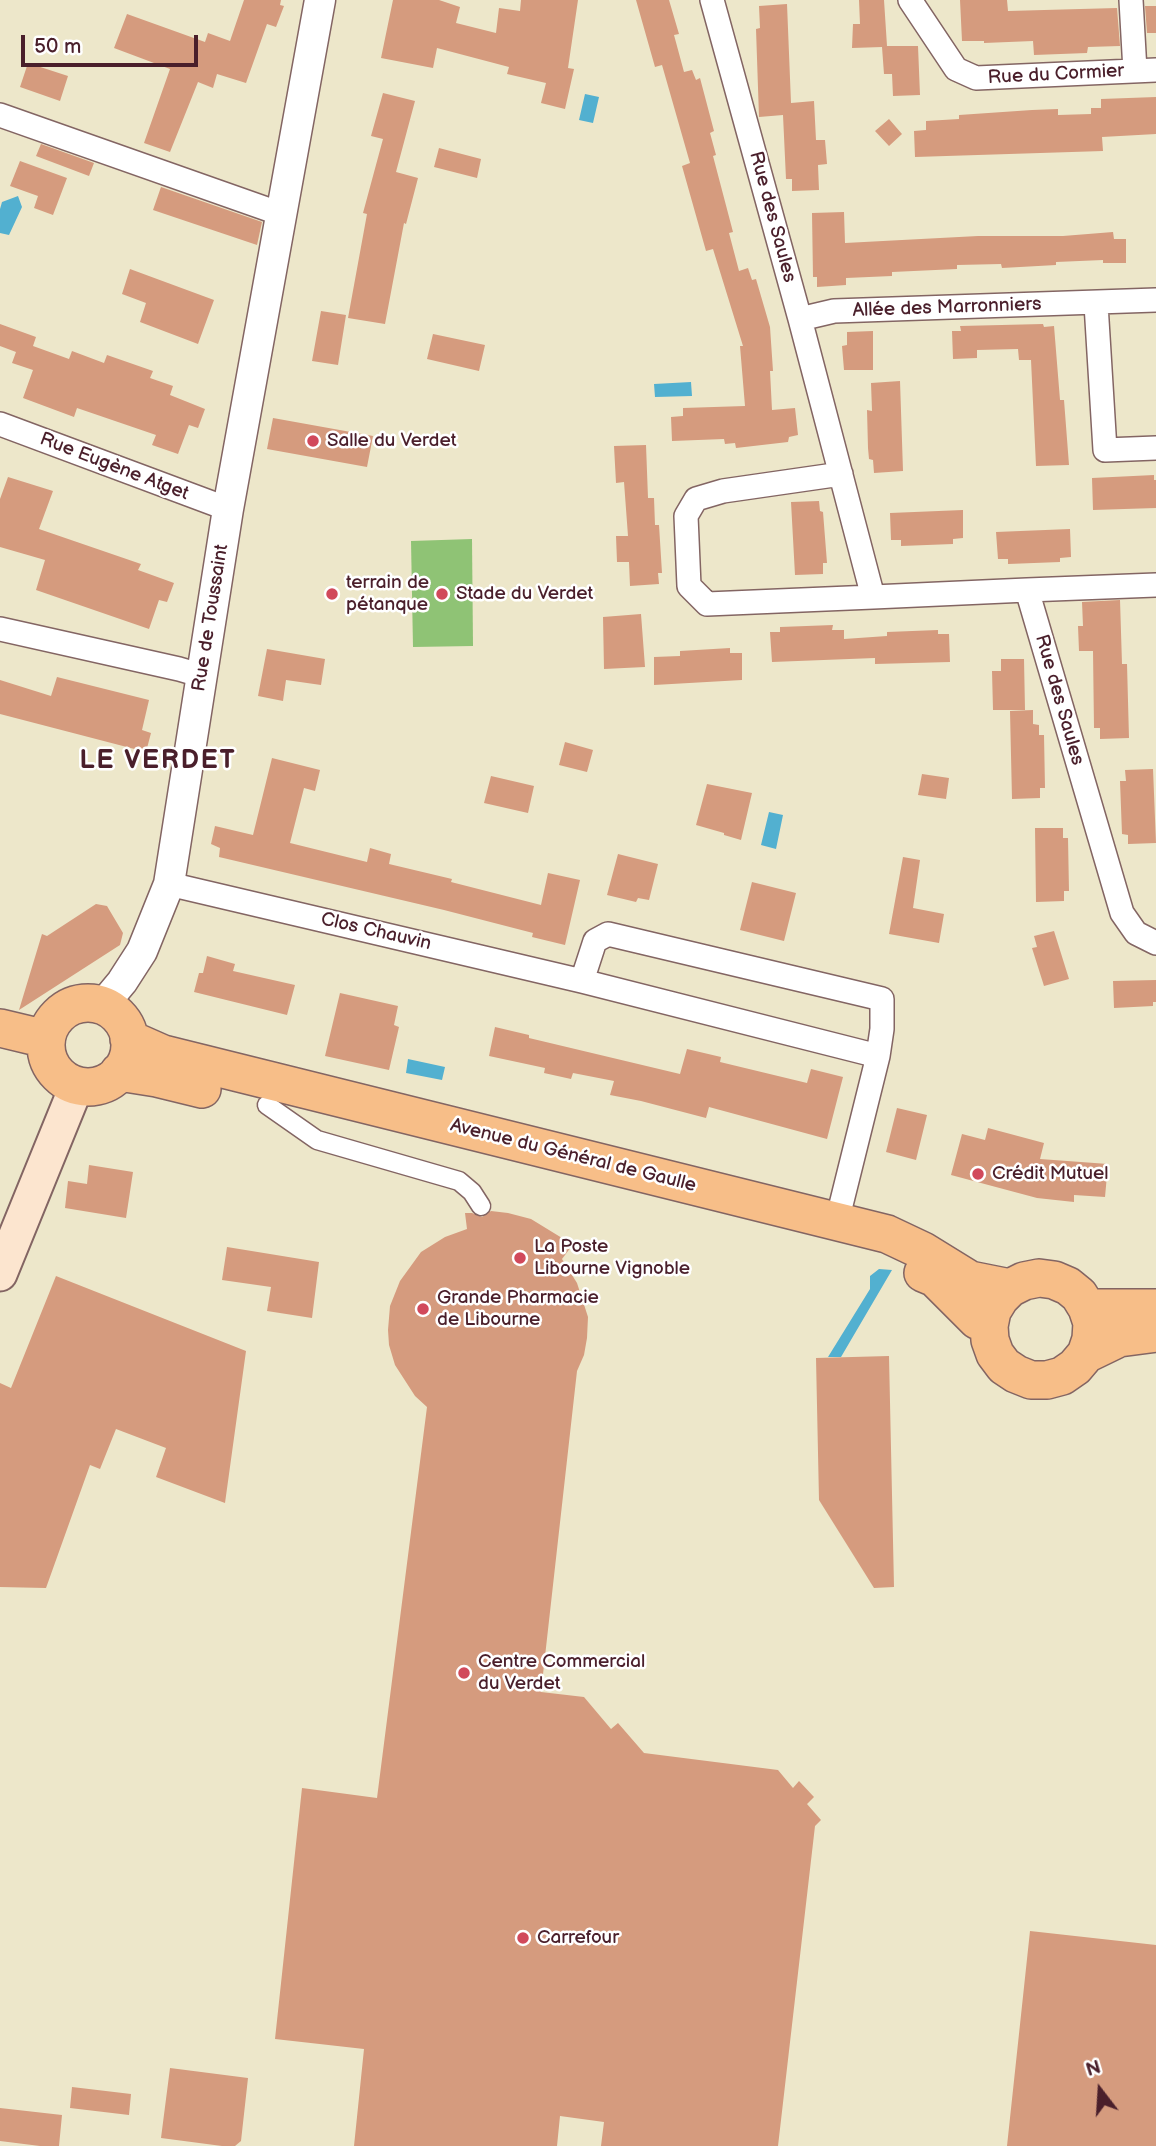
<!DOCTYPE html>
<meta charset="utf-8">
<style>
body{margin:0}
#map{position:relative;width:1156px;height:2146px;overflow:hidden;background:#ede7ca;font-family:"Balsamiq Sans",sans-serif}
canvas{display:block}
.north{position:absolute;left:1065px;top:2055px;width:70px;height:70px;-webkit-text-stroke:5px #fff;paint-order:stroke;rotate:343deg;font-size:19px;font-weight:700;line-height:28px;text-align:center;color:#4a1f2b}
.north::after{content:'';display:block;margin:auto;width:24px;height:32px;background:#4a1f2b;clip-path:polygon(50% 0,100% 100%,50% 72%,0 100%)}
.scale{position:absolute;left:21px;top:35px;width:177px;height:32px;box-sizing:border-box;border:4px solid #4a1f2b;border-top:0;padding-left:9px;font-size:21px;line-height:24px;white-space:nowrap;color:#4a1f2b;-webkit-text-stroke:5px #fff;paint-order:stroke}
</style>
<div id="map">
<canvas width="1156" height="2146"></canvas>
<div class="north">N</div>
<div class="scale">50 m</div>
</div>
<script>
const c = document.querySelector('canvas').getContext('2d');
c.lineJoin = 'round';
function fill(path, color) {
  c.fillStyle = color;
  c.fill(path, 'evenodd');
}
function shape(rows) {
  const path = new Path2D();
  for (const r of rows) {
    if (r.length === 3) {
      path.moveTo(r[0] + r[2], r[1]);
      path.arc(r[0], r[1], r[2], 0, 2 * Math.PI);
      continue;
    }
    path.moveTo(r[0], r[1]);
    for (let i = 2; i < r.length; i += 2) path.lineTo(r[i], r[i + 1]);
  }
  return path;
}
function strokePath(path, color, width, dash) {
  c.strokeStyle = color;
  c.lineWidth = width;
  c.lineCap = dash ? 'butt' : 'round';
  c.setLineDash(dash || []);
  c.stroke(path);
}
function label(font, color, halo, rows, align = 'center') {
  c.font = font + ' "Balsamiq Sans",sans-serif';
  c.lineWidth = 5;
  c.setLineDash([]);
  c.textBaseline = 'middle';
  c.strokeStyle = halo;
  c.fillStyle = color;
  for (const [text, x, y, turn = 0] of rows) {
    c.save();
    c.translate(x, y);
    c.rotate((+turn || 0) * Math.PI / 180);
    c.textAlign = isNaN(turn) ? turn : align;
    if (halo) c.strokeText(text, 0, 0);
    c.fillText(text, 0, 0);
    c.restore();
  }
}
const green = shape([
 [472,539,473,646,413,647,411,541]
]);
const water = shape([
 [585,94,599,97,593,123,579,120],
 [18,196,22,207,9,235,0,233,0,209,2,202],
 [691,382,692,396,655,397,654,384],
 [769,812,783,815,776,849,761,845],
 [408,1059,445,1067,442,1080,406,1073],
 [879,1269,892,1270,841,1357,828,1357,870,1289,870,1276]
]);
const building = shape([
 [244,0,281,0,280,5,284,6,276,27,267,24,246,83,217,74,213,88,198,82,170,152,144,143,170,69,114,48,127,14,205,42,208,33,230,41],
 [393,0,439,0,460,7,456,23,496,33,499,8,520,11,521,0,578,0,568,68,574,69,565,109,541,103,546,83,507,74,509,67,437,48,433,68,381,58],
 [636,0,669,0,679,34,674,35,684,72,692,70,696,80,700,78,714,131,710,133,716,155,713,156,733,232,729,233,739,271,748,268,752,280,756,279,770,327,773,371,770,371,772,410,795,408,798,435,789,437,788,442,736,448,735,443,725,444,724,439,672,441,671,417,683,416,683,408,745,406,740,346,743,346,713,249,706,251,682,166,690,163,662,65,655,67],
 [859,0,884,0,887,46,918,46,920,95,893,96,892,74,884,74,882,47,852,48,853,24,860,24],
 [960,0,1007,0,1008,11,1117,8,1120,46,1088,47,1087,53,1034,55,1033,41,984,43,984,41,962,41],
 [787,4,791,103,814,101,816,140,825,140,827,164,818,165,819,190,792,191,792,179,786,179,783,115,759,117,756,29,760,28,759,6],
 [1145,6,1156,6,1156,33,1147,33],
 [28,63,68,76,60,101,20,87],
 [383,93,415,101,396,172,418,178,406,224,404,223,385,324,348,318,367,214,363,213,383,139,371,136],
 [1156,97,1156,134,1102,137,1103,151,915,157,914,131,926,130,926,121,959,119,959,115,1032,110,1058,109,1058,115,1091,114,1091,108,1101,108,1101,99],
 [889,119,902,134,889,146,875,131],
 [41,144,94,163,89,176,36,156],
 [439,148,481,159,477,178,434,167],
 [20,161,67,178,53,215,34,208,38,196,10,186],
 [161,187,262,222,257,245,153,210],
 [844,212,845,243,978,236,1063,236,1113,232,1114,239,1126,239,1126,263,1103,263,1103,260,1056,262,1056,265,1002,268,1001,264,957,265,957,269,892,272,892,276,846,278,846,285,817,287,817,277,813,277,812,213],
 [130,269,214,300,198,344,140,322,146,303,122,294],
 [321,311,346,315,338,365,312,361],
 [0,324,36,337,33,346,69,359,72,351,104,363,107,355,153,371,150,378,173,386,170,395,205,409,198,428,189,425,178,454,152,445,156,435,77,408,74,417,23,398,33,370,12,363,16,352,0,346],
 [1043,324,1044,327,1054,326,1060,400,1064,400,1069,465,1036,466,1031,360,1019,360,1018,349,977,350,977,358,953,359,952,331,961,331,960,326],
 [873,331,873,370,844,370,842,346,847,345,847,332],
 [433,334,485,345,479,371,427,359],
 [900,381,903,471,874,473,873,460,869,459,868,448,867,410,872,411,871,383],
 [273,418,373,436,367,467,267,449],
 [646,445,648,498,654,498,655,525,659,525,662,573,658,573,659,584,630,586,629,562,617,562,616,536,628,536,624,482,616,483,614,446],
 [1154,475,1154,480,1156,480,1156,508,1093,510,1092,478],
 [8,477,53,491,39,529,141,564,138,570,174,583,167,602,159,600,149,629,36,590,45,560,0,547,0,499],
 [819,501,820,511,823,512,827,563,823,563,823,574,795,575,791,502],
 [963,510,963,538,953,539,953,544,901,546,901,540,891,540,890,513],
 [1070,529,1071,557,1060,558,1060,562,1008,564,1008,559,998,559,996,532],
 [1120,600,1122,664,1127,664,1129,738,1100,739,1100,728,1094,728,1093,651,1079,651,1078,626,1083,626,1082,602],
 [641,614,645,667,604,669,603,617],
 [833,625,832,630,844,630,844,639,887,636,887,632,938,630,938,634,949,634,950,662,875,664,875,658,772,662,770,632,780,632,780,627],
 [730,648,730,653,742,653,742,680,654,685,654,657,680,656,680,651],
 [267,649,325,659,321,685,286,680,283,701,258,696],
 [1001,659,1024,659,1025,710,993,710,992,671,1001,671],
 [57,677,149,700,142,730,151,733,146,752,0,714,0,680,51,696],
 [1033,710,1033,724,1039,725,1039,735,1044,735,1045,788,1040,788,1040,798,1012,799,1010,711],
 [565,742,593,750,587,772,559,765],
 [272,758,320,770,315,791,304,788,290,843,367,862,370,848,391,854,389,864,452,879,451,882,541,905,548,873,580,880,565,945,532,937,533,933,444,910,219,857,220,848,211,844,215,826,253,835],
 [1153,769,1156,843,1128,844,1128,835,1122,834,1120,781,1126,781,1125,770],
 [922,774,949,778,946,799,918,795],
 [491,776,534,786,528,813,484,803],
 [707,784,752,793,741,840,724,835,724,833,696,825],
 [1035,828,1063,828,1063,838,1068,838,1069,891,1064,891,1064,901,1036,902],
 [618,854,658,864,649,900,638,898,636,902,607,895],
 [903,857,920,860,913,908,944,914,939,943,889,934],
 [752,882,796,893,784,941,740,930],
 [96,904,107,906,123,933,120,945,19,1010,42,934,47,936],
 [1054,931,1069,979,1044,986,1032,948,1037,947,1034,936],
 [207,956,235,964,233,971,295,985,287,1015,194,992,199,973,203,973],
 [1156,980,1156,1002,1153,1002,1153,1006,1114,1008,1113,981],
 [340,993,398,1006,394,1025,399,1027,389,1070,325,1056],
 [495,1027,529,1035,529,1038,680,1074,687,1049,721,1057,720,1062,807,1083,811,1069,843,1077,827,1139,709,1107,706,1118,641,1101,610,1095,614,1081,573,1073,571,1079,544,1073,545,1068,489,1056],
 [897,1108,927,1115,916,1160,886,1152],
 [988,1128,1044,1143,1040,1159,1108,1164,1105,1197,1074,1195,1074,1202,1037,1198,951,1175,962,1134,985,1140],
 [89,1165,133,1172,126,1218,65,1208,68,1181,87,1184],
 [491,1211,508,1213,531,1219,562,1238,571,1247,562,1259,577,1283,588,1317,587,1338,584,1355,577,1371,541,1692,584,1697,611,1729,618,1723,644,1753,778,1770,793,1788,799,1781,814,1797,807,1804,821,1820,815,1826,778,2146,601,2146,604,2122,560,2116,557,2146,354,2146,364,2049,275,2039,302,1788,377,1798,427,1407,415,1396,395,1365,389,1345,388,1330,390,1306,400,1281,421,1252,445,1237,467,1229,465,1213,472,1213,482,1217],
 [227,1247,319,1262,312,1318,267,1311,271,1287,222,1280],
 [56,1276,246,1351,225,1503,156,1477,166,1448,116,1429,100,1469,90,1465,46,1588,0,1587,0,1383,11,1388],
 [889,1356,894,1587,874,1588,819,1500,816,1358],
 [1030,1931,1156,1945,1156,2146,1007,2146],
 [170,2068,248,2078,241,2141,235,2146,222,2146,161,2138],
 [72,2087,131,2094,129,2115,70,2108],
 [0,2108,62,2115,59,2146,40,2146,0,2141]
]);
const pedestrian = shape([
 [267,1105,317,1140,459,1181,472,1192,481,1206]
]);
const minor = shape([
 [712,0,800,319,873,597,1027,590,1122,913,1136,933,1156,943],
 [910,0,956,69,976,78,1156,70],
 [1131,0,1135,71],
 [0,115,281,214],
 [1096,304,1105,450,1156,448],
 [800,319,834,311,1156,300],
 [0,424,228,509],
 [841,474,723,491,696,499,686,516,689,586,707,604,873,597],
 [1027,590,1156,585],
 [0,629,179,669,203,676],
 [169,884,582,981,878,1056],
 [582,981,595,941,608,934,882,999,882,1029,878,1056,837,1221]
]);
const tertiary = shape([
 [102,1006,122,982,142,951,169,884,228,509,320,0]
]);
const secondary = shape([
 [0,1274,77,1085]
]);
const primary = shape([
 [88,1045,42],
 [0,1028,46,1039],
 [129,1039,163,1054,887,1234,923,1251,970,1280,1010,1288],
 [119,1072,157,1078,202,1089],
 [923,1273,935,1278,977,1320,989,1326],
 [1087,1308,1156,1308],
 [1086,1354,1091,1339,1092,1323,1087,1308,1079,1295,1068,1286,1054,1280,1039,1278,1024,1281,1010,1288,1000,1298,992,1311,989,1326,990,1340,995,1354,1004,1366,1016,1374,1031,1380,1047,1380,1062,1376,1075,1367,1086,1354,1119,1338,1156,1333]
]);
const markers = [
 [313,441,7,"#d1495b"],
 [332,594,7,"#d1495b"],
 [442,594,7,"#d1495b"],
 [978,1174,7,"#d1495b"],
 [520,1258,7,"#d1495b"],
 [423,1309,7,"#d1495b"],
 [464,1673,7,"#d1495b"],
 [523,1938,7,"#d1495b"]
];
const streetNames = [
 ["Rue du Cormier",1056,75,-3],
 ["Rue des Saules",772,217,75],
 ["Allée des Marronniers",947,308,-2],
 ["Rue Eugène Atget",114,467,21],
 ["Rue de Toussaint",211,618,-81],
 ["Rue des Saules",1059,700,74],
 ["Clos Chauvin",376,932,13],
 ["Avenue du Général de Gaulle",573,1156,14]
];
const poiNames = [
 ["Salle du Verdet",327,441],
 ["terrain de",346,583],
 ["pétanque",346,605],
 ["Stade du Verdet",456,594],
 ["Crédit Mutuel",992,1174],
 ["La Poste",534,1247],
 ["Libourne Vignoble",534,1269],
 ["Grande Pharmacie",437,1298],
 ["de Libourne",437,1320],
 ["Centre Commercial",478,1662],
 ["du Verdet",478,1684],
 ["Carrefour",537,1938]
];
const districtNames = [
 ["LE VERDET",158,761]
];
fill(green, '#8fc375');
fill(water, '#52b0d0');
fill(building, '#d59b7e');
strokePath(pedestrian, '#836563', 21);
strokePath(minor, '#836563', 26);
strokePath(tertiary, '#836563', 33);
strokePath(secondary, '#836563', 37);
strokePath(primary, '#836563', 40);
strokePath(pedestrian, '#fff', 18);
strokePath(minor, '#fff', 23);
strokePath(tertiary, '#fff', 30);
strokePath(secondary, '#fce5cf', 33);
strokePath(primary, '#f7be88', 37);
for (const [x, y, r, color] of markers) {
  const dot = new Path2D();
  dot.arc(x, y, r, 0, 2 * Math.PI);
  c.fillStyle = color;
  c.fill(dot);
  strokePath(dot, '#fff', 2.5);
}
label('19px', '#4a1f2b', '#fff', streetNames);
label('19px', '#4a1f2b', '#fff', poiNames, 'left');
c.letterSpacing = '2px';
label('bold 26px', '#4a1f2b', '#fff', districtNames);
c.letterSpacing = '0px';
</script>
